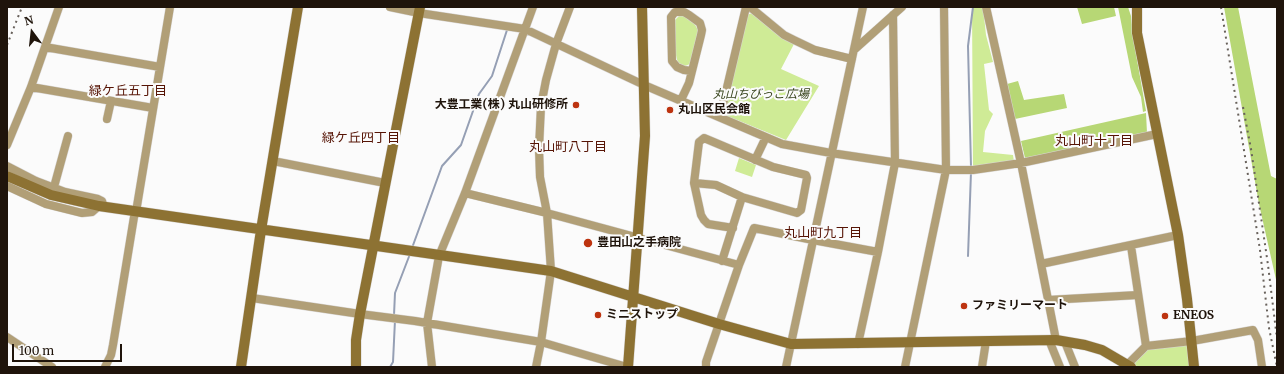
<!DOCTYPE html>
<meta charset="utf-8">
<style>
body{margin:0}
#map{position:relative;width:1284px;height:374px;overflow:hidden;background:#fbfbfb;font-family:Merriweather,serif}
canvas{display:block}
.frame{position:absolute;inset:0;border:8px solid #1f140b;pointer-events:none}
.north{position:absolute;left:12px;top:12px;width:40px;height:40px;-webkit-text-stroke:3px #fbfbfb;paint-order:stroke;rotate:345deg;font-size:11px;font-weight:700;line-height:16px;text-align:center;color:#1f140b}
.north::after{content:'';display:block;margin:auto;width:14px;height:18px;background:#1f140b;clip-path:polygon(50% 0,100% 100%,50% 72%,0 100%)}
.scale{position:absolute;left:12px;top:344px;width:110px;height:18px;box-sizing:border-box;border:2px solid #1f140b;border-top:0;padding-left:5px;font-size:12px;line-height:14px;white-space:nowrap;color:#1f140b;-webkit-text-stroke:3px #fbfbfb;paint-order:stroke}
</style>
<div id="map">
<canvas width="1284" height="374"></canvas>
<div class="frame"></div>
<div class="north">N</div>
<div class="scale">100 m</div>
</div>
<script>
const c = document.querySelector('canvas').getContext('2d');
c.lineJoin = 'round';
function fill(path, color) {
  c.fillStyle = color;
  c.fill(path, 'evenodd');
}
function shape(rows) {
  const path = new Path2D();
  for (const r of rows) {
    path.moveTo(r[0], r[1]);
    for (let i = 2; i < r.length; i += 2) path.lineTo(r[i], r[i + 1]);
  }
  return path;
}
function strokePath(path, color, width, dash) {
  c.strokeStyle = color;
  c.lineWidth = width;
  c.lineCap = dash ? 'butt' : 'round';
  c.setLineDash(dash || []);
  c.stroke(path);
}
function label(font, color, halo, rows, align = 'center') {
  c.font = font + ' Merriweather,"Noto Sans JP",serif';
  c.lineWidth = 4;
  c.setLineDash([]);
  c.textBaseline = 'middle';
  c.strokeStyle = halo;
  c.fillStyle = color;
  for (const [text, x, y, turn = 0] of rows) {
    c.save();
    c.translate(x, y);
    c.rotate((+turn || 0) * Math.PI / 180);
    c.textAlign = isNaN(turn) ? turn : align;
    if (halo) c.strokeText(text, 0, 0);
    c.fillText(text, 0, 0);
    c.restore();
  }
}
const green = shape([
 [972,7,983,7,986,35,993,62,984,64,989,110,993,114,985,131,983,152,1013,155,1014,162,973,166],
 [752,13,781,37,794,44,781,69,819,86,786,140,727,116,724,111,747,15],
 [679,16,684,16,694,23,698,30,690,64,685,66,678,63,675,52,675,20],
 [739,158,756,165,752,177,735,171],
 [1190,344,1191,367,1135,367,1133,365,1135,361,1147,349]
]);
const forest = shape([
 [1077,7,1114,7,1116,16,1082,24],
 [1118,7,1128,7,1131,16,1134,42,1146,111,1143,112,1141,97,1132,77],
 [1224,7,1238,7,1271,176,1277,179,1277,284,1259,204],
 [1018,81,1024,100,1064,94,1067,108,1015,119,1007,84],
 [1146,113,1147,133,1025,158,1021,141]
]);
const stream = shape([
 [971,167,968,46,973,7],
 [412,248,442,166,461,145,479,94,492,76,507,30],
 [968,256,971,172],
 [394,315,395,293,410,254],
 [390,367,393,362,395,320]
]);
const street = shape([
 [390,7,419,13,525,29,644,85,782,144,831,153,946,170,973,170,1021,163,1157,134],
 [750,7,784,35,794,40,815,50,852,59],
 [986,7,1021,163,1056,340],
 [45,47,160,67],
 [854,50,902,7],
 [31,87,153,108],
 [681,100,689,83,701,35,702,30,700,23,689,15,684,12,675,12,671,17,672,61,677,67,684,70,692,71],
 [720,117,746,7],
 [107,119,111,101],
 [7,145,31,87,59,7],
 [755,160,766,137],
 [273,161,385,183],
 [7,166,36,181,65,192,98,199,102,201,104,207],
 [694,183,701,215,704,220,708,224,733,228],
 [7,186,46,204,82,213,92,212,99,206],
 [54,187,68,136],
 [465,193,547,213,739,265],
 [1131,246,1146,346],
 [722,261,742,197,797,213,801,210,807,178,806,175,773,167,704,138,699,142,694,183,716,185,742,197],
 [1041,264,1178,235],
 [252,298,360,314,415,321,541,342,627,367],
 [1048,300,1138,295],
 [7,337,52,367],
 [1049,340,1060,367],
 [1065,342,1075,367],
 [858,344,878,252,895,163,893,15],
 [1128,364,1146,346,1192,341,1253,330,1258,340,1262,367],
 [105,367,111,355,113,345,134,217,136,212,170,7],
 [432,367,427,323,439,256,465,193,533,7],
 [536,367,541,342,551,271,547,213,540,177,539,148,541,106,546,80,556,44,570,7],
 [706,367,706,362,739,265,754,228,813,240,878,252],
 [786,367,863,7],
 [905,367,946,170,944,7],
 [982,367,986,341]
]);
const secondary = shape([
 [1137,7,1137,33,1178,235,1187,299,1194,367],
 [7,176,51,195,99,206,551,271,719,324,791,344,1056,340,1085,345,1102,350,1131,367],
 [241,367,261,230,298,7],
 [356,367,356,340,360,314,420,7],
 [628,367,645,136,642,7]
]);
const rail = shape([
 [1221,7,1260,250,1269,328,1277,367],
 [7,45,22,7],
 [1243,107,1251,149,1268,265,1277,339]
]);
const markers = [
 [576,105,4,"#bd330f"],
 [670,110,4,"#bd330f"],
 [588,243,5,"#bd330f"],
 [964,306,4,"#bd330f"],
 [598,315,4,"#bd330f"],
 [1165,316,4,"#bd330f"]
];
const parkNames = [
 ["丸山ちびっこ広場",761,95]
];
const poiNames = [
 ["大豊工業(株) 丸山研修所",568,105,"right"],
 ["丸山区民会館",678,110],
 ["豊田山之手病院",597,243],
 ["ファミリーマート",972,306],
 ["ミニストップ",606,315],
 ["ENEOS",1173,316]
];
const neighbourhoodNames = [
 ["緑ケ丘五丁目",128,91],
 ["緑ケ丘四丁目",361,138],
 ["丸山町十丁目",1094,141],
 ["丸山町八丁目",568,147],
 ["丸山町九丁目",823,233]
];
fill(green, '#cfeb96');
fill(forest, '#b7d775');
strokePath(stream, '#959fb4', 2);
strokePath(street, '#d8d6d5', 9);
strokePath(secondary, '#d8d6d5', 11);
strokePath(street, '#b19f77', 8);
strokePath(secondary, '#8d7233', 10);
strokePath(rail, '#68615b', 2, [2, 4]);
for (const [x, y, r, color] of markers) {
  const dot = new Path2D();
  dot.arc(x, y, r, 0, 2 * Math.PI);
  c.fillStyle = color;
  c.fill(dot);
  strokePath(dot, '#fbfbfb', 1.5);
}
label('italic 12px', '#39461e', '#fbfbfb', parkNames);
label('bold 12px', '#1f140b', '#fbfbfb', poiNames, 'left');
label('13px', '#561405', '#fbfbfb', neighbourhoodNames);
</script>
